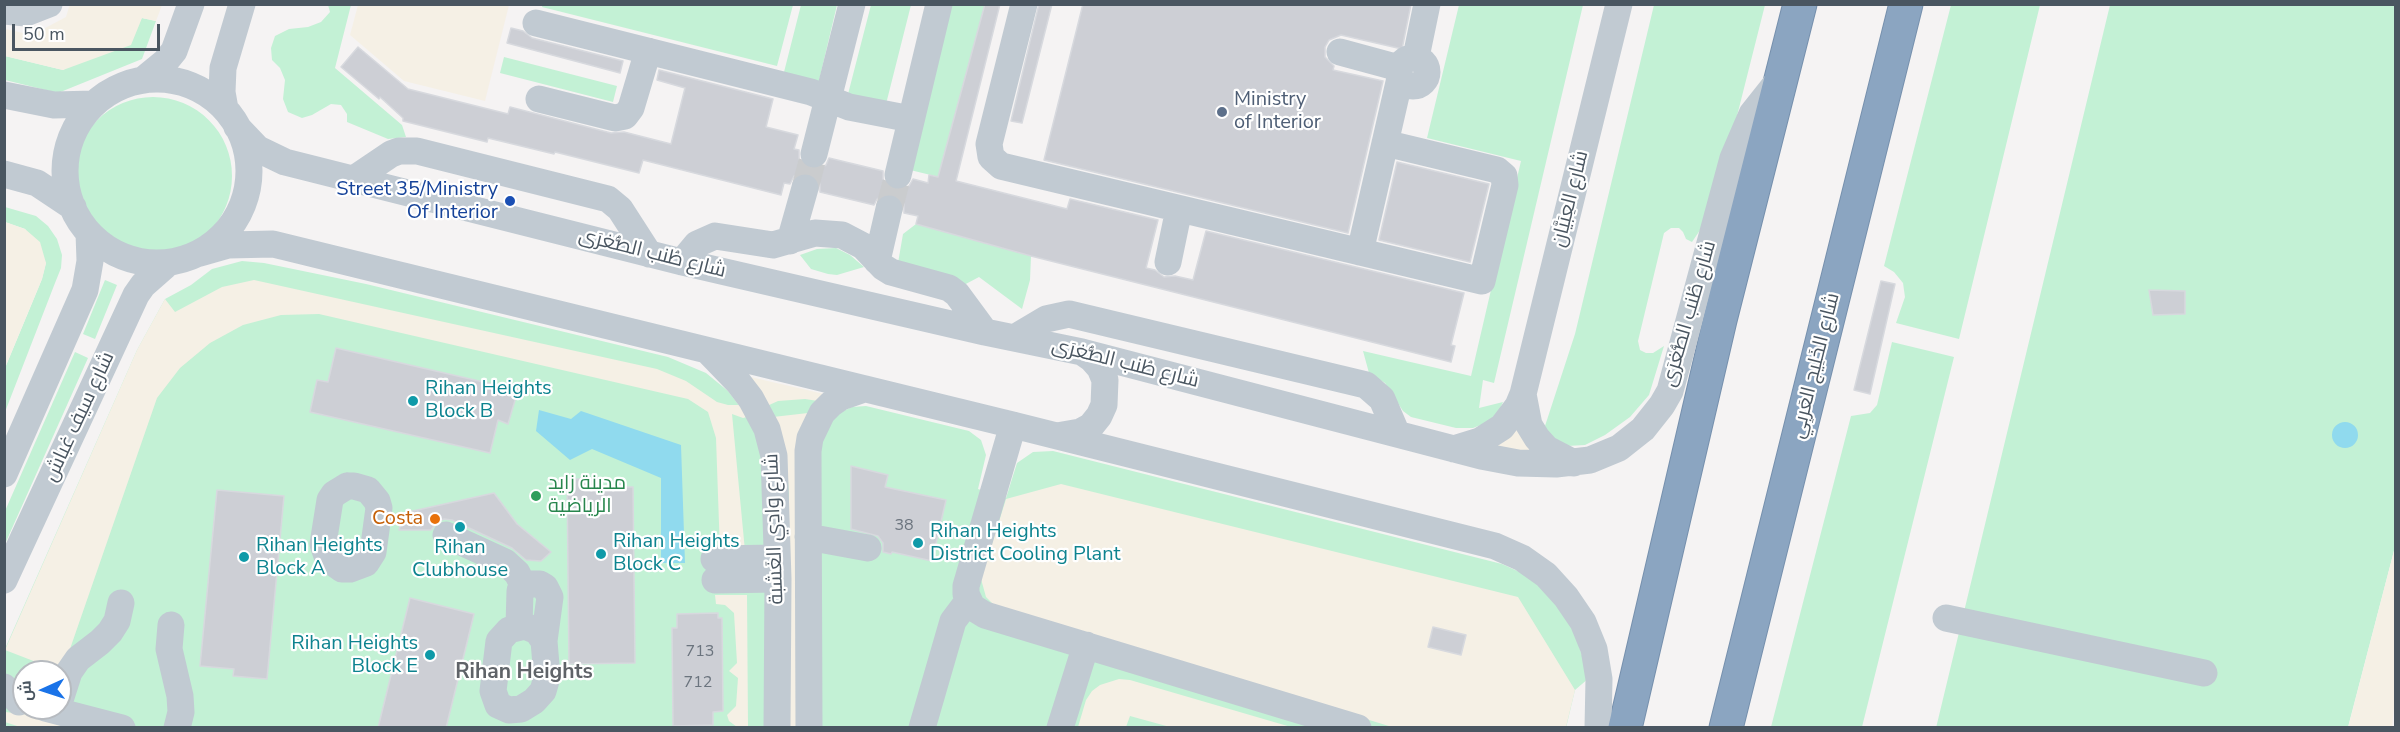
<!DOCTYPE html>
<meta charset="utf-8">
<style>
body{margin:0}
#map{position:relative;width:2400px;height:732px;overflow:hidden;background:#f5f3f3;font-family:"Nunito Sans",Cairo,sans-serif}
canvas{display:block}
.frame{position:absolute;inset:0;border:6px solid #4a5661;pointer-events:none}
.north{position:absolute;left:12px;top:660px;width:60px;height:60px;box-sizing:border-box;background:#fff;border:2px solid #b7bbc0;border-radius:50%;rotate:267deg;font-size:16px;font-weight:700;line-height:24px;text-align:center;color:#4a5661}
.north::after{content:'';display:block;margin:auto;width:21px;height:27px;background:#1a73e8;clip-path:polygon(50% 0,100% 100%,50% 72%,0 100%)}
.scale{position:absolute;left:12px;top:24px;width:148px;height:27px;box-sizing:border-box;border:3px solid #4a5661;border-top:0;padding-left:8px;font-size:18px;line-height:21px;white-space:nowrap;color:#4a5661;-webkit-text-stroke:4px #fff;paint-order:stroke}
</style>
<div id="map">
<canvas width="2400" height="732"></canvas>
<div class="frame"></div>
<div class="north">ش</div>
<div class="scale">50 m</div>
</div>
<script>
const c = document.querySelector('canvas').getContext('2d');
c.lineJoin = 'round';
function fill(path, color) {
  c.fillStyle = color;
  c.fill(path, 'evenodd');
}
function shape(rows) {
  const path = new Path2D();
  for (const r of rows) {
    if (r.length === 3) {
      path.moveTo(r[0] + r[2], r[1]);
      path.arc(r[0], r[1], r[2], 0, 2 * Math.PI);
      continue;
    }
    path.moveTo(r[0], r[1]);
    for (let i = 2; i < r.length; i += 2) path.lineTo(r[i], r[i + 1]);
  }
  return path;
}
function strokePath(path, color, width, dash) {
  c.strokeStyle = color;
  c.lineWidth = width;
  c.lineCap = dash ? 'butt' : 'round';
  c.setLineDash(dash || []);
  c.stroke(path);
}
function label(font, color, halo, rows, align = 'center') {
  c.font = font + ' "Nunito Sans",Cairo,sans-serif';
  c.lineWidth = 4.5;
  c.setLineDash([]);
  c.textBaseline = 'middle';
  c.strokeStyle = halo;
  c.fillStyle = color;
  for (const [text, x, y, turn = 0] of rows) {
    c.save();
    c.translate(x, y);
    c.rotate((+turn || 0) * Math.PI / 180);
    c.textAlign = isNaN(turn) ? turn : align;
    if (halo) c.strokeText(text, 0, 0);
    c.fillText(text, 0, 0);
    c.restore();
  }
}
const green = shape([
 [543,4,793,4,793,5,777,66,542,7],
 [328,5,351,5,335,68,402,125,406,137,388,139,347,122,347,114,341,105,331,104,312,115,302,118,288,112,283,99,285,80,280,68,272,60,271,48,275,36,289,29,308,27,321,22,330,12],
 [801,5,837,5,818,85,783,76],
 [871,5,911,5,885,108,847,98],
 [949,5,985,5,939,177,906,169],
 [1459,5,1583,5,1494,383,1483,380,1479,408,1503,402,1498,413,1486,423,1473,428,1456,428,1411,417,1403,411,1385,383,1369,373,1363,351,1471,376,1521,161,1427,138],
 [1654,5,1765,5,1713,211,1692,242,1686,239,1683,232,1679,228,1671,228,1664,233,1638,341,1640,350,1646,353,1653,353,1664,346,1649,395,1630,417,1605,435,1585,445,1567,446,1551,440,1545,426,1575,334],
 [1951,5,2040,5,1959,339,1896,323,1905,297,1903,283,1894,272,1884,266],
 [2110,5,2395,5,2395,547,2348,727,1936,728],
 [142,18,156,21,142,59,58,93,5,80,5,56,63,70],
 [504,57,617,86,613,102,500,73],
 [153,176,79],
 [5,207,36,216,48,226,57,239,62,255,61,268,55,283,5,412,5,368,42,279,46,263,25,229,5,222],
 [916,224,1031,256,1030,280,1022,309,979,277,962,286,898,263,903,234],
 [836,248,850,255,864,267,837,275,828,274,811,269,800,255,817,249],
 [242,261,264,263,366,284,668,357,706,373,728,391,741,408,762,398,824,394,834,415,852,407,866,406,969,431,981,440,986,455,978,489,1006,498,1017,463,1033,452,1053,451,1502,564,1533,578,1569,614,1589,678,1575,690,1566,728,5,728,4,651,137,350,165,299,191,285,212,269],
 [24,672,60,672,60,708,24,708],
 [105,280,117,285,95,339,83,334],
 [1892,342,1954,357,1862,727,1771,727,1851,416,1870,413,1877,405],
 [75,352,88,358,5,544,5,511]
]);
const sand = shape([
 [70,4,162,4,162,5,156,21,142,18,131,45,63,70,5,56,5,29,32,35,66,17],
 [358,5,509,5,485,101,404,81,350,35],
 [5,222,25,229,40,242,46,263,42,279,5,368],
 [254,280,657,369,686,381,717,402,728,405,739,405,747,417,743,418,732,414,745,551,720,552,716,438,708,412,688,399,319,314,281,315,243,325,210,343,180,368,157,398,62,672,5,650,137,350,165,299,175,312,222,287],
 [742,375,824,394,818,401,805,399,778,401,767,406],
 [808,413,800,727,788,727,789,494,788,480,773,417],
 [1520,422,1540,455,1493,447],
 [1061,484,1518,597,1575,690,1566,727,1392,727,993,604,986,597,981,579,1006,499],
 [2395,547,2396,688,2392,727,2348,728],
 [715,595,747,595,748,727,737,727,729,721,727,715,736,706,738,678,729,671,737,663,734,613,725,605,716,604],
 [1119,679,1130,680,1291,727,1170,727,1130,716,1126,727,1078,727,1086,700,1092,691,1100,685],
 [5,712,32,715,64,727,20,727,5,722]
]);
const water = shape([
 [539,410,571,419,581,411,681,445,685,563,661,563,661,478,592,449,570,460,536,431],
 [2345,435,13]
]);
const building = shape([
 [985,4,1000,4,956,181,1067,209,1070,199,1158,220,1146,268,1155,270,1164,277,1175,276,1193,280,1206,231,1464,293,1451,345,1455,346,1451,362,1031,256,916,224,918,216,904,213,904,204,900,198,893,194,884,194,877,199,874,205,820,192,820,184,817,177,809,173,802,173,794,176,790,184,784,183,781,195,643,160,639,173,555,152,554,154,488,138,487,142,403,121,403,118,380,97,379,99,341,67,358,47,408,89,508,114,510,107,611,133,624,132,671,144,685,88,657,80,659,70,773,99,766,127,798,135,794,149,799,150,799,159,803,166,811,169,819,169,826,165,829,158,883,171,883,179,887,186,894,190,902,190,909,186,913,179,928,183,929,175,938,177,985,4],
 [1039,4,1052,4,1022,123,1011,121,1039,4],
 [1083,4,1411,4,1402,49,1341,35,1329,40,1325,47,1325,57,1334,66,1333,70,1383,81,1348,233,1044,160,1083,4],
 [511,28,523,31,532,38,623,61,620,73,507,43,511,28],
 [1397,162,1489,184,1470,262,1379,240,1397,162],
 [1881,281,1895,284,1870,394,1854,390,1881,281],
 [2149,290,2185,291,2185,314,2153,315,2149,290],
 [336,348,518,390,508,424,498,420,490,453,310,412,317,380,328,382,336,348],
 [851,466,888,475,885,487,946,500,932,561,892,552,891,554,883,552,883,543,878,536,851,529,851,466],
 [567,479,598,479,599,487,633,487,635,663,569,664,567,479],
 [217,490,284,496,267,679,233,676,234,669,200,666,217,490],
 [494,493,517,524,551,552,541,561,526,560,512,548,452,520,444,519,437,522,431,530,399,530,404,513,494,493],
 [410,598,474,614,446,728,378,728,410,598],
 [718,613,718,618,722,618,723,711,713,712,713,725,673,726,672,628,677,628,677,614,718,613],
 [1433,627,1466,635,1461,655,1428,647,1433,627]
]);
const minorTunnel = shape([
 [805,188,814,154],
 [889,209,898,175]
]);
const minor = shape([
 [1024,4,989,144,991,157,1001,166,1482,281,1505,185,1504,176,1497,170,1385,143],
 [4,11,26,13,49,4],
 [536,23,811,92,849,107,911,119],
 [1340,52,1399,68],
 [1416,57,1427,4],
 [1413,72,14],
 [157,171,92],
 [143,80,165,62,174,51,191,4],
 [4,95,54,105,94,104],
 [539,99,615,118,625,116,631,108,648,51],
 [225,109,222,92,223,68,242,4],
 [237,127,258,149,285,162,682,262,985,332,1082,352,1481,456,1518,463,1556,464,1590,460,1619,448,1643,429,1662,405,1670,391,1733,158,1752,114,1779,80],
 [814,154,852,4],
 [4,174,37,183,73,207],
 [898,175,939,4],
 [354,179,391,154,399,151,417,151,608,199,620,209,649,254],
 [790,241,805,188],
 [1360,252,1400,78],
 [200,253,228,245,273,244,1013,425,1495,546,1522,558,1546,575,1566,597,1583,622,1594,649,1599,679,1598,728],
 [877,261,889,209],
 [682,262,697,244,715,236,773,245,815,233,842,235,863,246,883,267,891,272,949,288,957,294,985,332],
 [1168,262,1179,209],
 [1014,338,1046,319,1069,314,1366,385,1382,399,1397,434],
 [709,352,738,382,751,399,767,429,774,456,778,579,777,728],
 [1523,394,1529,425,1537,438,1547,449,1574,463],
 [1013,425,966,586,966,594,972,607,985,615,1358,728],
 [1057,436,1080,432,1091,426,1099,416,1104,405,1105,380,1100,368,1092,359,1082,352],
 [1454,449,1480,441,1502,427,1518,406,1523,394,1619,4],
 [4,474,85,290,90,261,89,233],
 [347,486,354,486,368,490,377,501,379,508,373,552,366,563,350,569,342,569,328,559,323,544,330,500,334,494,347,486],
 [446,535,505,562,517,573,524,587],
 [808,537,868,548],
 [714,559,777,558],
 [4,580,136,295,143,285,168,263],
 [715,580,778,579],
 [1946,618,2204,673],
 [171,625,169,649,180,696,181,712,177,728],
 [519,626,520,591,529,584,540,584,545,587,550,597,544,641],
 [525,626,537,631,544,641,547,677,543,691,534,701,521,709,509,710,498,705,493,691,499,641,509,630,525,626],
 [4,687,19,702],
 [60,700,69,672,78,659,100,642,110,632,117,621,121,603],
 [45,708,122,728],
 [809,728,808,451,810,438,822,413,831,404,841,397,864,389],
 [922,728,953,621,968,601],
 [1060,728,1086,645]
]);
const highway = shape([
 [1625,728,1720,320,1800,4],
 [1726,728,1906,4]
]);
const markers = [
 [1222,112,6,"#5c6f8a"],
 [510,201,6,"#1a4fb4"],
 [413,401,6,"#0f9aa8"],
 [536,496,6,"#2e9e5b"],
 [435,519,6,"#e8710a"],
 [460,527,6,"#0f9aa8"],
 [918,543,6,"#0f9aa8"],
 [601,554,6,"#0f9aa8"],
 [244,557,6,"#0f9aa8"],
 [430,655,6,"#0f9aa8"]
];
const numberNames = [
 ["38",904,526],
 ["713",700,652],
 ["712",698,683]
];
const serviceNames = [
 ["Ministry",1234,100],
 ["of Interior",1234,123]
];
const transitNames = [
 ["Street 35/Ministry",498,190],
 ["Of Interior",498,213]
];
const streetNames = [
 ["شارع العِبَيَّان",1571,199,-76],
 ["شارع طُنب الصُّغرَى",652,254,14],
 ["شارع طُنب الصُّغرَى",1690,314,-74],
 ["شارع طُنب الصُّغرَى",1125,364,14],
 ["شارع الخَلِيج العَربِي",1816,366,-76],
 ["شارع سيف غباش",80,417,-65],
 ["شارع وادِي الغَشبة",775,529,-92]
];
const cultureNames = [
 ["Rihan Heights",425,389],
 ["Block B",425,412],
 ["Rihan Heights",930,532],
 ["District Cooling Plant",930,555],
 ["Rihan Heights",613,542],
 ["Block C",613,565],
 ["Rihan Heights",256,546],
 ["Block A",256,569],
 ["Rihan",460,548,"center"],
 ["Clubhouse",460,571,"center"],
 ["Rihan Heights",418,644,"right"],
 ["Block E",418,667,"right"]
];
const leisureNames = [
 ["مدينة زايد",548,484],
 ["الرياضية",548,507]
];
const foodNames = [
 ["Costa",423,519]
];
const neighbourhoodNames = [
 ["Rihan Heights",524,673]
];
fill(green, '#c3f1d5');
fill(sand, '#f5f0e5');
fill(water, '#90daee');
fill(building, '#cdcfd5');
strokePath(building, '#d7d9de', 1.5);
strokePath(minorTunnel, '#caccce', 27, [27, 14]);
strokePath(highway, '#7690ad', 35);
strokePath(minor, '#c1cad2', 27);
strokePath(highway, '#8ba5c1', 33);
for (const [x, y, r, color] of markers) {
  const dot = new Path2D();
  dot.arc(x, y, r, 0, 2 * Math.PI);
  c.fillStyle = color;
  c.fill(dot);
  strokePath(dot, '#fff', 2);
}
label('16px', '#6b747e', null, numberNames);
label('20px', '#4e5e75', '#fff', serviceNames, 'left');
label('20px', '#164399', '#fff', transitNames, 'right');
label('20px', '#4a5661', '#fff', streetNames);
label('20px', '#0d838f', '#fff', cultureNames, 'left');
label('20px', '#27864d', '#fff', leisureNames, 'left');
label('20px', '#c56008', '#fff', foodNames, 'right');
label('bold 21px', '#5f6368', '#fff', neighbourhoodNames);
</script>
